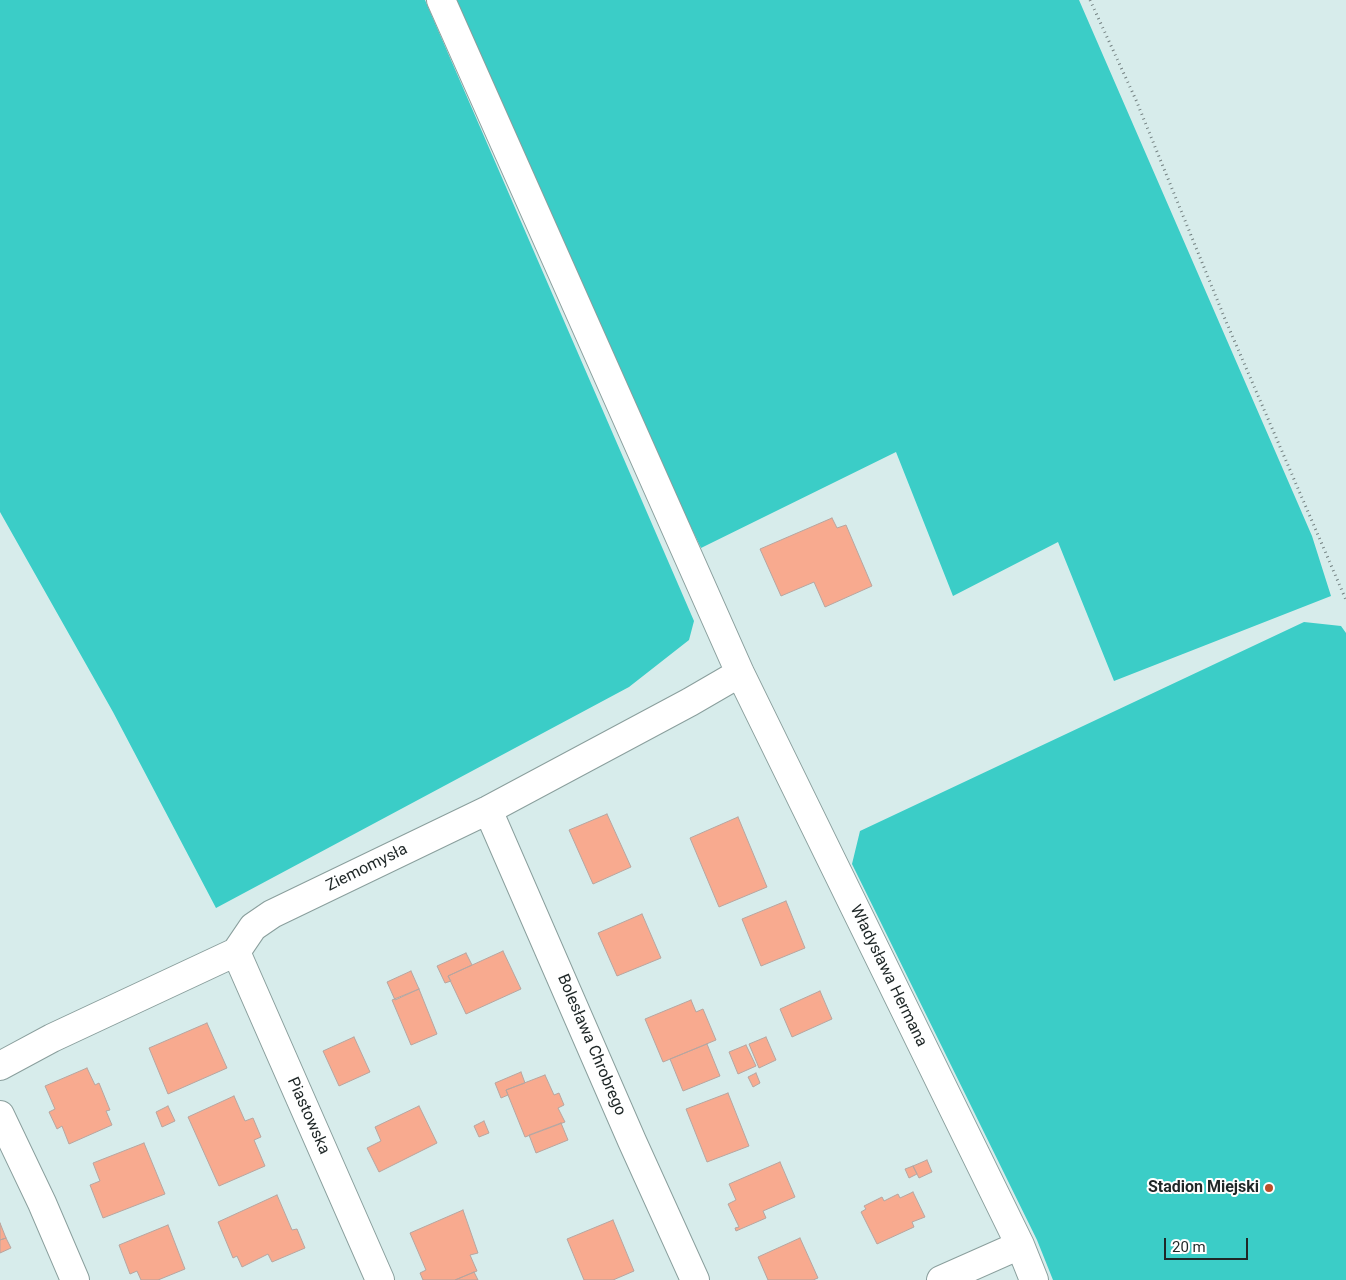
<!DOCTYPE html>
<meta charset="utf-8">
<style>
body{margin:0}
#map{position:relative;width:1346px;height:1280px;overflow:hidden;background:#d7eceb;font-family:Roboto,sans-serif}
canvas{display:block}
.scale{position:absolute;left:1164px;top:1238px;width:84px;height:22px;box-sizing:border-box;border:2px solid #1f2727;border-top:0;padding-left:6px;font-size:15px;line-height:18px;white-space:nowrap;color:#1f2727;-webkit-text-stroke:4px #fff;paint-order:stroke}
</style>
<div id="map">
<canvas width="1346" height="1280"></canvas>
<div class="scale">20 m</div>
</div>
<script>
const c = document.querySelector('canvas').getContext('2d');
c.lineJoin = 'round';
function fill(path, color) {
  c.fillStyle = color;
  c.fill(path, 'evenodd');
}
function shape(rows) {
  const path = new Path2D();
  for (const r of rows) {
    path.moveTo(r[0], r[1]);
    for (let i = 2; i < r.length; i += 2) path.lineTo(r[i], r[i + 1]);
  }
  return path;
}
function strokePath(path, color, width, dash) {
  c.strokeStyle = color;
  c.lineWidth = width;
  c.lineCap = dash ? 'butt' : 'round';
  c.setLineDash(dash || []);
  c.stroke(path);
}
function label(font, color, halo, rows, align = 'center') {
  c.font = font + ' Roboto,sans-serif';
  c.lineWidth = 4;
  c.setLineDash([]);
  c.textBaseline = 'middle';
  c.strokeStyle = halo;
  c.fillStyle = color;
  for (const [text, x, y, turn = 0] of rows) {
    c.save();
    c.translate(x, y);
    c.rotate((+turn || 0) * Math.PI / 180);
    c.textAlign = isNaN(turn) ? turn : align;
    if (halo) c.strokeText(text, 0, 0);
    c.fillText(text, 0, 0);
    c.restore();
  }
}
const green = shape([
 [0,0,425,0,694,621,689,640,629,687,216,908,113,712,0,512],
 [455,0,1079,0,1312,536,1331,596,1114,681,1058,542,953,596,896,452,701,548,651,444],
 [1304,622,1341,626,1346,633,1346,1280,1053,1280,1037,1240,852,864,860,831]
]);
const building = shape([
 [832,518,837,528,846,525,872,586,825,607,814,582,781,596,760,549,832,518],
 [607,814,631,867,593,884,569,830,607,814],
 [738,817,767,887,719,907,690,838,738,817],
 [786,901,805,948,761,966,742,919,786,901],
 [642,914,661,958,617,976,598,933,642,914],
 [503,951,521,989,466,1014,448,976,503,951],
 [466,953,472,965,448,976,451,981,445,983,437,966,466,953],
 [411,971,419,989,395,1000,387,982,411,971],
 [419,989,437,1034,411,1045,392,1000,419,989],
 [820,991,832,1019,792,1037,780,1009,820,991],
 [691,1000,696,1012,703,1009,716,1040,663,1062,645,1019,691,1000],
 [207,1023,227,1068,168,1094,149,1048,207,1023],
 [354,1037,370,1072,339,1086,323,1051,354,1037],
 [766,1037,776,1060,759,1068,749,1044,766,1037],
 [707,1044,720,1076,683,1091,670,1059,707,1044],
 [746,1045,756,1066,738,1074,729,1052,746,1045],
 [87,1068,95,1085,99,1083,110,1110,106,1111,112,1125,69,1144,62,1126,57,1129,49,1112,55,1109,45,1086,87,1068],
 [521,1072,525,1083,506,1090,508,1095,501,1098,495,1083,521,1072],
 [756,1073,760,1083,753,1087,748,1077,756,1073],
 [545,1075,554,1095,559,1093,564,1105,558,1108,565,1122,525,1137,506,1090,545,1075],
 [728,1093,749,1146,707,1162,686,1109,728,1093],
 [234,1096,245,1121,253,1118,261,1137,254,1140,265,1166,219,1186,188,1117,234,1096],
 [168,1106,175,1121,162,1127,156,1112,168,1106],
 [419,1106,437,1143,379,1172,367,1148,381,1141,375,1127,419,1106],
 [484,1121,489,1133,479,1137,474,1126,484,1121],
 [561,1123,568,1140,536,1153,529,1135,561,1123],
 [144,1143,165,1194,103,1218,90,1185,100,1181,93,1163,144,1143],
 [927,1160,932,1172,919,1178,913,1166,927,1160],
 [780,1162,795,1197,763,1211,766,1218,736,1231,735,1228,739,1227,728,1204,736,1200,729,1184,780,1162],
 [913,1166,917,1174,909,1178,905,1169,913,1166],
 [913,1192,925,1217,912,1222,914,1227,877,1244,861,1212,866,1209,864,1206,882,1197,884,1201,898,1194,900,1198,913,1192],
 [277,1195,292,1230,297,1229,305,1248,272,1262,268,1254,242,1267,237,1256,233,1258,218,1222,277,1195],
 [463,1210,478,1253,470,1255,477,1271,455,1280,423,1280,420,1273,426,1270,410,1233,463,1210],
 [613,1220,634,1271,613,1280,584,1280,567,1239,613,1220],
 [0,1223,6,1238,0,1240,0,1223],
 [168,1225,185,1269,158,1280,141,1280,137,1271,130,1274,119,1245,168,1225],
 [6,1238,11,1248,0,1253,0,1240,6,1238],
 [800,1238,818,1278,813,1280,768,1280,758,1257,800,1238],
 [474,1272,478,1280,455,1280,474,1272]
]);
const path = shape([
 [1090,0,1136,100,1225,319,1346,600]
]);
const street = shape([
 [441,0,740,673,1020,1245,1034,1280],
 [488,810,632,1141,695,1280],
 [236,952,380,1280],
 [0,1066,52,1038,236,952,253,927,272,914,488,810,690,702,740,673],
 [0,1115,42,1203,75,1280],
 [941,1280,1020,1245]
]);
const markers = [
 [1269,1188,5,"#b74f2a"]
];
const streetNames = [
 ["Ziemomysła",367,868,-26],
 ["Władysława Hermana",888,976,64],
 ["Bolesława Chrobrego",591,1045,67],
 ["Piastowska",308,1116,66]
];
const poiNames = [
 ["Stadion Miejski",1259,1188]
];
fill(green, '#3bcdc7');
fill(building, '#f8aa8f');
strokePath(building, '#b7a59f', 1);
strokePath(street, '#8a9f9d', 30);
strokePath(path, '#738181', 3, [1, 4]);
strokePath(street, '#fff', 28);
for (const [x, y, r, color] of markers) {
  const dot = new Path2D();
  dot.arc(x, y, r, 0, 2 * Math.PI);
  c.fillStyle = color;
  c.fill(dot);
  strokePath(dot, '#fff', 2);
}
label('16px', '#1f2727', '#fff', streetNames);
label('bold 16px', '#1f2727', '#fff', poiNames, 'right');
</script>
